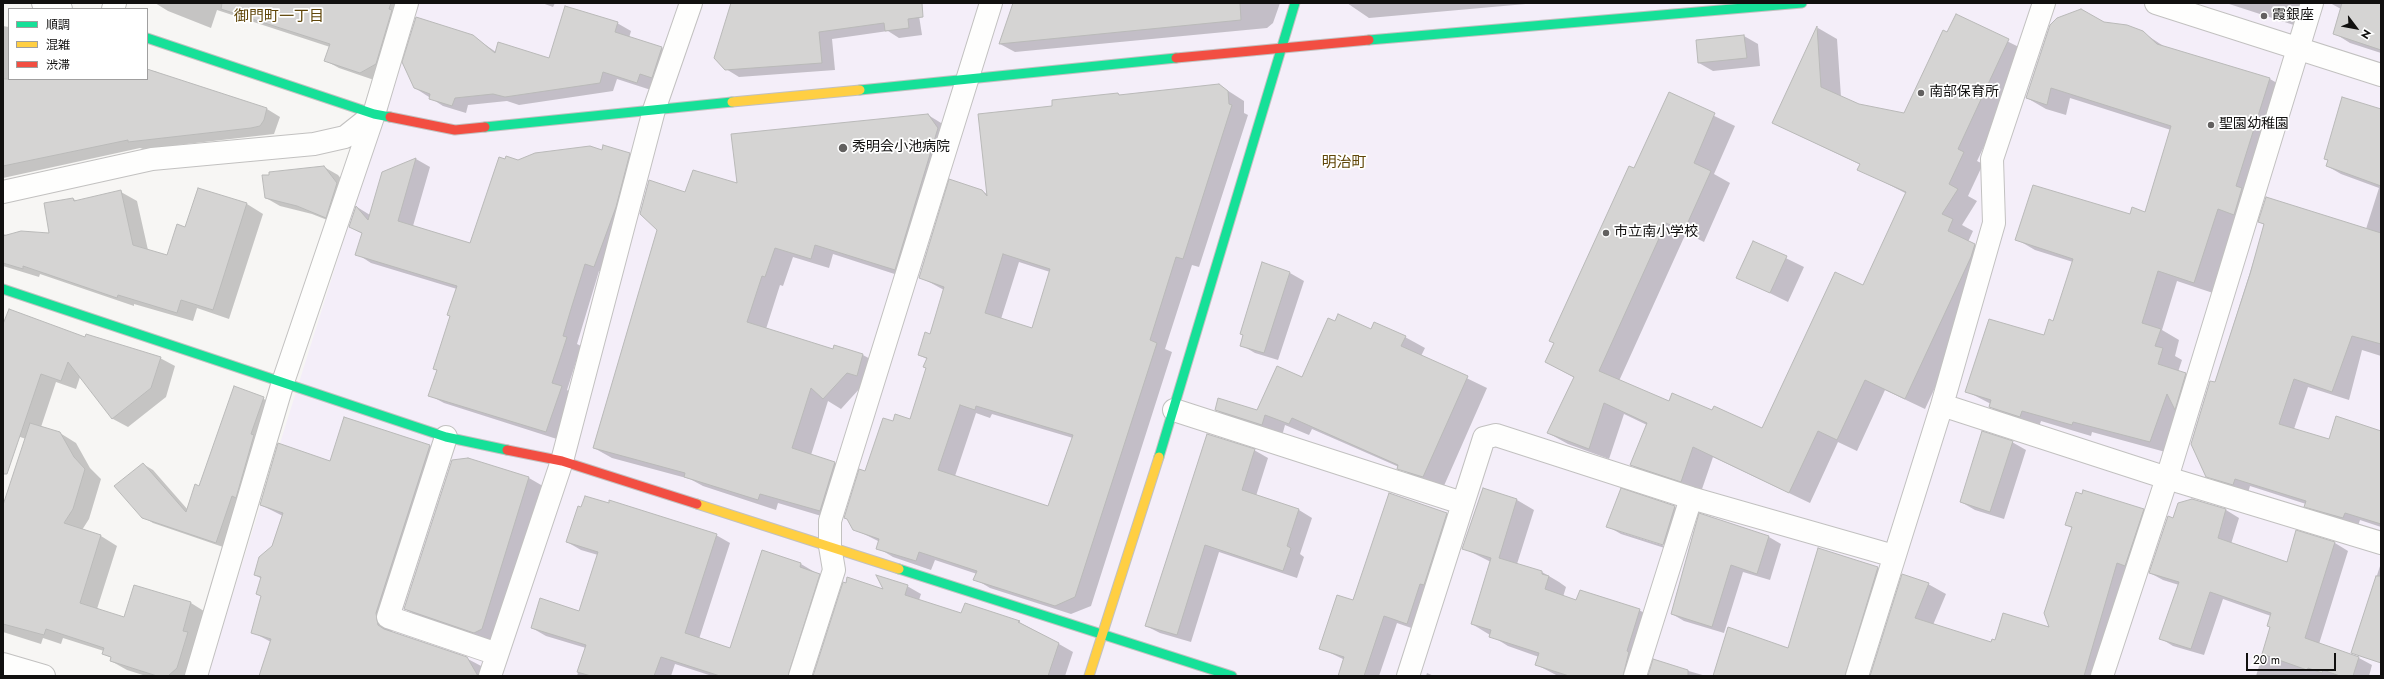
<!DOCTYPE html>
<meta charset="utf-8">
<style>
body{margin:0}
#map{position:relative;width:2384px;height:679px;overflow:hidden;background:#f7f6f4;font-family:Jost,"Noto Sans JP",sans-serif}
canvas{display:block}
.frame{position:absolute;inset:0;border:4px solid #11100f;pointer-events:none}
.legend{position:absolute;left:8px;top:8px;width:140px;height:72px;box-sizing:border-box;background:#fff;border:1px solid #a09f9f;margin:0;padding:5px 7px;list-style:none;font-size:12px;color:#11100f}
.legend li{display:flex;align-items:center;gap:8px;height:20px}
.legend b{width:20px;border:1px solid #a09f9f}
.north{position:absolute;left:2336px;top:8px;width:40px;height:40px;-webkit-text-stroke:3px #fff;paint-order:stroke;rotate:122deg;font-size:11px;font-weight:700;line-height:16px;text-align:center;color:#11100f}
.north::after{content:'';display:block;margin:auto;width:14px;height:18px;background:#11100f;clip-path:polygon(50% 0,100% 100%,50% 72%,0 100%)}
.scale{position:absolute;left:2246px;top:653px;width:90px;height:18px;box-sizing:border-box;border:2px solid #11100f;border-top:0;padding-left:5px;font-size:12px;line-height:14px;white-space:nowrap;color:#11100f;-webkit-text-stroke:3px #fff;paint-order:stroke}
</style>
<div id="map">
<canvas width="2384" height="679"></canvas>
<div class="frame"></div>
<ul class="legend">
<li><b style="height:5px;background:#16e098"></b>順調</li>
<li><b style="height:5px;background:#ffcf43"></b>混雑</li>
<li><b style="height:5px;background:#f24e42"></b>渋滞</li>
</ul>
<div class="north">N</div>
<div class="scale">20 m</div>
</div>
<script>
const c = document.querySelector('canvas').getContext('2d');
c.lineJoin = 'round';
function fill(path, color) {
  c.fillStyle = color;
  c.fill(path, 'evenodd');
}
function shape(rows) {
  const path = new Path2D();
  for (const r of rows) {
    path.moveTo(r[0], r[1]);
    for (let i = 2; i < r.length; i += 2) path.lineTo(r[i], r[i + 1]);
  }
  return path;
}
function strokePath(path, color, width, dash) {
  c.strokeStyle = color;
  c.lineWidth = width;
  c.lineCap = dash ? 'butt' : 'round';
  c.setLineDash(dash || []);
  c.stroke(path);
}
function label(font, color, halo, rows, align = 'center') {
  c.font = font + ' Jost,"Noto Sans JP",sans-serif';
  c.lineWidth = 3.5;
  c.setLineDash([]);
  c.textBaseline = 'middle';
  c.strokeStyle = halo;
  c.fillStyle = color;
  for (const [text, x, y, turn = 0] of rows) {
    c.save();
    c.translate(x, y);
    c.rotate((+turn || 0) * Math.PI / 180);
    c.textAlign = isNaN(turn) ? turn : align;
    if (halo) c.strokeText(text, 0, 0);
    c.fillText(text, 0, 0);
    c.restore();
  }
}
const commercial = shape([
 [418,3,2381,3,2381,676,207,676]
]);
const shadow = shape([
 [155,3,406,3,374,80,339,68,326,61,330,47,217,10,211,28,168,11],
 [542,3,555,3,553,7],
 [733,3,917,3,922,35,899,38,888,31,832,39,835,70,739,77,726,69],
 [1014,3,1280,3,1273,23,1267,28,1015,52,1000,44],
 [1347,3,1537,3,1369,18],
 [2226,3,2322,3,2300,27],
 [2330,3,2381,3,2381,53,2350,43,2334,33,2341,9],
 [1956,16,2029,52,1977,161,1983,164,1968,196,1977,201,1962,225,1973,231,1968,242,1994,256,1991,268,1925,409,1885,390,1857,451,1838,442,1810,503,1713,457,1701,492,1651,476,1631,465,1647,425,1624,414,1609,459,1568,444,1548,433,1575,378,1546,362,1669,94,1735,126,1714,174,1730,183,1704,242,1686,233,1619,381,1669,402,1712,411,1763,430,1863,286,1907,194,1859,169,1861,165,1773,123,1818,28,1837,39,1841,97,1859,105,1904,114],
 [617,23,631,31,629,38,662,48,675,56,651,90,617,79,613,91,519,105,507,101,468,105,466,113,443,106,415,88,472,36,496,52,549,59],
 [2103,23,2142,32,2168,49,2270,79,2289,90,2213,293,2177,281,2162,330,2179,340,2175,356,2182,360,2178,372,2205,385,2169,453,2092,432,2091,436,2041,421,2039,427,2009,418,1990,407,1991,404,1966,391,2045,337,2054,322,2073,262,2035,250,2016,239,2146,213,2171,130,2070,98,2066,115,2046,109,2027,98],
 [3,26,9,27,9,79,147,79,147,71,155,71,164,76,267,109,280,117,274,134,143,149,140,148,3,178],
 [1744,36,1758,44,1760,66,1713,71,1699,63,1697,41],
 [1219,85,1244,101,1244,113,1248,115,1199,267,1192,265,1165,349,1172,352,1091,606,1071,614,990,588,975,579,977,574,935,560,931,570,893,557,878,548,880,542,854,529,866,472,893,422,910,420,927,368,927,359,919,355,930,335,944,290,920,277,982,191,987,194,1053,107,1118,94,1121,96],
 [1019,262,1050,272,1033,329,1001,319],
 [976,413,990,418,992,414,1073,438,1049,507,955,476],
 [2381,109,2381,356,2362,350,2349,400,2308,387,2294,429,2330,441,2381,432,2381,527,2360,520,2358,526,2319,514,2305,506,2306,504,2250,486,2248,493,2221,484,2207,476,2215,383,2265,225,2259,222,2366,229,2379,188,2341,174,2327,166,2329,161,2325,158],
 [928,115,946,126,913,280,833,254,829,268,793,257,783,286,780,285,766,329,834,350,835,346,863,355,881,365,841,409,828,401,811,455,835,463,853,473,838,521,778,503,776,510,703,486,690,479,612,458,594,448,686,193,738,184],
 [602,151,629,154,644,162,609,274,599,271,577,344,581,346,567,390,576,396,560,440,444,403,429,395,438,371,434,368,451,316,457,289,371,263,357,254,363,234,350,227,357,207,370,215,383,172,416,159,430,167,413,226,471,244,505,160,518,161],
 [324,167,338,175,351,191,340,225,312,214,280,206,266,198],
 [198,189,247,204,263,214,229,319,197,308,193,321,134,304,134,306,40,274,39,277,3,266,3,234,9,236,50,234,73,199,78,201,121,192,137,201,148,250,168,256,186,228],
 [1753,242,1804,267,1788,302,1737,277],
 [1290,273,1304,281,1278,360,1255,353,1241,345],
 [3,320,86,338,160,358,175,366,166,397,128,427,113,419,80,377,76,389,56,382,41,427,60,433,76,443,90,468,101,479,89,519,82,530,101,536,117,546,97,609,125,619,135,586,191,603,207,613,193,676,146,676,127,670,111,661,112,658,103,654,104,651,63,638,61,644,43,638,41,644,3,632,3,500,5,502,26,439,3,431],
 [1336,322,1405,337,1425,348,1421,356,1487,388,1443,488,1418,480,1399,467,1312,429,1309,435,1285,425,1282,436,1235,421,1216,410,1258,411,1303,379],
 [235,388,274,403,226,548,153,523,143,517,143,464,153,470,188,510,200,487],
 [345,418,430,446,446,455,391,629,393,633,466,658,483,667,488,676,260,676,271,642,252,632,262,596,262,579,255,575,272,546,283,516,261,505,331,462],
 [2012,442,2026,450,2004,519,1975,510,1961,502],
 [1254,450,1268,458,1256,496,1299,510,1312,518,1300,554,1304,557,1297,578,1219,552,1191,642,1160,633,1146,626],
 [529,478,548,489,494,644,425,620,405,609],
 [1483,489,1517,500,1534,510,1517,564,1542,572,1559,582,1566,587,1563,597,1577,602,1639,610,1657,620,1643,676,1558,676,1537,665,1539,657,1508,646,1472,624,1491,562,1463,548],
 [1621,490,1675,507,1689,515,1677,552,1621,534,1607,526],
 [1621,530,1668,545,1668,547,1621,532],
 [2192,500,2226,510,2239,518,2231,544,2287,563,2297,532,2335,543,2348,551,2319,644,2359,658,2372,665,2369,676,2256,676,2271,627,2271,616,2223,599,2204,655,2173,646,2160,638,2179,585,2163,580,2150,573,2174,519],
 [2143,510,2161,520,2103,676,1871,676,1928,584,1946,594,1933,625,1992,643,2050,628,2072,528,2066,525],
 [1446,514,1459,522,1420,631,1397,623,1379,676,1339,676,1345,660,1320,648,1354,601],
 [1700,515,1769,537,1781,544,1770,580,1743,572,1724,633,1684,621,1672,614,1691,553,1688,552],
 [716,535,730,543,699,639,731,650,801,564,833,583,803,676,712,676,675,664,671,676,577,676,586,648,546,636,532,628,580,612,598,555,581,550,567,542],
 [2381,563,2381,658,2354,646],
 [1878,568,1895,578,1864,676,1714,676,1788,649],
 [907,586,921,594,919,600,962,614,965,605,1019,622,1059,644,1073,652,1065,676,814,676,885,590],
 [1654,661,1706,676,1649,676],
 [1427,673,1434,676,1426,676]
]);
const building = shape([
 [222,3,391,3,389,9,392,10,376,64,360,73,324,61,330,44,221,9,222,3],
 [731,3,922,3,923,17,908,19,909,28,885,31,884,23,819,32,822,63,725,70,714,58,731,3],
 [1013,3,1240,3,1241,20,999,44,1013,3],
 [2342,3,2381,3,2381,50,2333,34,2342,3],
 [565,6,618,22,615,32,662,47,652,78,640,74,637,83,603,72,600,83,505,97,493,94,455,98,452,106,429,99,430,94,414,88,402,62,416,17,473,35,495,53,498,42,549,58,565,6],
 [2081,9,2104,22,2127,25,2143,31,2157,44,2270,78,2236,186,2242,188,2234,215,2218,209,2194,283,2158,271,2142,323,2161,329,2155,346,2163,348,2158,364,2186,373,2175,410,2167,394,2150,442,2073,422,2072,425,2022,411,2020,417,1989,407,1991,400,1965,392,1989,319,2044,335,2049,319,2053,321,2073,259,2015,240,2033,185,2130,214,2132,207,2145,212,2171,126,2051,88,2047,105,2026,98,2050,25,2057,18,2081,9],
 [1956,14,2009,39,1958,149,1964,152,1949,184,1958,189,1942,214,1953,219,1948,231,1975,244,1971,257,1905,399,1865,380,1837,440,1818,431,1789,493,1693,447,1681,482,1630,465,1647,423,1604,403,1589,449,1547,433,1574,377,1545,362,1554,343,1549,341,1629,166,1634,168,1669,92,1715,113,1694,163,1711,171,1684,231,1666,223,1599,371,1669,401,1672,393,1712,410,1714,406,1762,428,1835,272,1863,285,1906,192,1857,170,1860,164,1772,123,1817,26,1821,87,1859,104,1904,113,1943,30,1947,32,1956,14],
 [1744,35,1747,58,1698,63,1696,40,1744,35],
 [147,69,267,108,264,120,260,126,251,128,128,142,128,140,3,166,3,79,147,79,147,69],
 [1219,84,1228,91,1229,104,1232,105,1183,259,1176,257,1150,340,1157,343,1075,597,1055,606,973,580,977,571,919,552,916,561,876,549,879,539,853,530,847,519,844,518,859,469,865,471,883,418,893,421,895,414,910,419,926,368,923,367,927,358,918,355,925,332,930,334,944,287,919,278,949,179,982,190,987,196,978,114,1052,106,1052,100,1118,93,1119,95,1219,84],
 [1003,254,1050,269,1032,328,985,313,1003,254],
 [960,405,975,410,976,406,1073,435,1048,506,938,470,960,405],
 [2342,97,2381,109,2381,186,2326,166,2328,160,2324,159,2342,97],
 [928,114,938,128,895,270,815,245,811,259,775,248,765,277,762,276,747,322,833,349,834,345,863,354,857,376,847,373,823,399,811,388,792,448,835,462,820,511,760,494,758,500,684,477,685,473,593,448,657,230,640,214,649,180,685,192,693,170,737,183,731,134,928,114],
 [603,145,630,153,616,207,594,267,585,264,571,309,563,336,567,337,552,383,562,386,546,432,428,396,437,370,433,369,450,316,447,315,457,286,355,255,362,233,349,227,356,206,368,220,382,172,416,158,398,221,470,243,499,157,505,159,506,156,518,160,535,153,590,146,602,150,603,145],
 [324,166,337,183,326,218,297,206,265,198,262,175,269,175,269,172,324,166],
 [198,188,247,203,213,310,181,300,177,313,118,295,117,298,23,266,23,269,3,263,3,236,21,231,49,233,44,203,73,198,74,201,121,190,133,245,167,255,177,224,185,227,198,188],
 [2266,197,2381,233,2381,344,2352,336,2332,392,2294,379,2279,424,2329,439,2336,416,2381,431,2381,524,2345,513,2343,518,2304,507,2306,501,2235,479,2233,485,2206,477,2191,444,2210,381,2215,382,2250,274,2264,224,2258,222,2266,197],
 [1753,241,1787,256,1770,293,1736,278,1753,241],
 [1262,262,1290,272,1264,353,1240,346,1243,335,1240,334,1262,262],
 [9,309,85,337,86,334,161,357,151,388,112,419,68,362,61,381,41,374,7,474,3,474,3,324,9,309],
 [1338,314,1371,329,1374,322,1406,336,1401,346,1468,376,1423,477,1397,469,1398,465,1292,418,1289,424,1265,415,1262,425,1215,410,1218,398,1257,410,1277,366,1302,377,1328,318,1335,321,1338,314],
 [234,386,264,397,251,434,254,435,236,498,232,496,216,543,142,518,114,486,143,463,186,512,195,484,199,486,234,386],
 [344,417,430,445,376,613,378,625,384,629,467,657,478,676,259,676,271,639,251,633,261,596,256,594,261,577,254,575,259,557,272,546,283,513,260,505,278,443,330,461,344,417],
 [30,423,60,432,74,457,85,469,73,509,64,523,101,535,80,603,124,617,134,585,191,602,183,631,188,632,177,668,168,676,157,676,110,661,111,657,102,654,104,648,46,629,44,635,3,624,3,505,30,423],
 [1982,431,2013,441,1990,512,1960,502,1982,431],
 [1207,434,1255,449,1242,490,1299,509,1287,546,1291,548,1283,571,1205,545,1177,635,1145,626,1207,434],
 [468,458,529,477,482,629,474,633,404,609,452,460,468,458],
 [1483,488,1517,499,1499,558,1542,571,1542,574,1549,576,1545,589,1576,600,1580,590,1640,609,1627,651,1629,652,1623,676,1569,676,1535,665,1539,653,1489,637,1491,630,1471,624,1491,558,1462,549,1483,488],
 [1621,488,1675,506,1663,545,1606,527,1621,488],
 [2083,490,2144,509,2125,566,2117,563,2084,676,1870,676,1902,574,1929,583,1915,618,1991,642,1992,639,1995,640,2003,613,2049,627,2044,613,2072,527,2065,525,2076,492,2082,494,2083,490],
 [1389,493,1447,513,1424,585,1420,584,1407,624,1384,616,1364,676,1338,676,1344,657,1319,649,1337,595,1353,600,1389,493],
 [585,496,609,503,609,500,717,534,685,633,730,648,762,550,801,563,800,567,820,574,788,676,720,676,661,657,654,676,591,676,577,672,586,645,531,628,540,598,579,611,598,552,566,542,578,506,581,507,585,496],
 [2192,499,2226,509,2218,538,2287,562,2296,530,2335,542,2305,638,2359,657,2353,676,2340,676,2323,670,2322,673,2308,668,2307,670,2262,654,2270,627,2267,626,2271,613,2210,592,2191,649,2159,639,2179,582,2149,573,2168,516,2173,518,2178,503,2192,499],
 [1699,513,1769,536,1757,574,1731,565,1712,627,1671,614,1699,513],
 [1818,548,1878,567,1845,676,1713,676,1728,627,1788,648,1818,548],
 [876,575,908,585,905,595,961,613,965,603,1020,621,1018,622,1059,643,1048,676,813,676,843,582,846,583,847,577,883,589,876,575],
 [2376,576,2381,576,2381,663,2351,653,2376,576],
 [1653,659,1688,670,1688,676,1648,676,1653,659]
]);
const street = shape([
 [43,3,61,9],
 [2156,3,2381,75],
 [113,9,115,3],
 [3,192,152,159,314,144,345,137,374,114],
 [1942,405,2167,478,2381,543],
 [1174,410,1462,503],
 [446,437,388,617,497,654],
 [3,664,44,676],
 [196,676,283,382,374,114,407,3],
 [490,676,562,461,654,110,691,3],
 [800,676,834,570,830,546,830,521,991,3],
 [1408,676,1484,438,1496,435,1691,498,1894,556],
 [1635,676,1691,498],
 [1857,676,1942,405,1994,223,1992,159,2044,3],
 [2102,676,2167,478,2312,3]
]);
const fast = shape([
 [147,38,374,114,390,117],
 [1369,40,1802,3],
 [860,90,1176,58],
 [485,127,732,102],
 [3,289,446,437,507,450],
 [1159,457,1295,3],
 [899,569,1232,676]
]);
const slow = shape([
 [732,102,860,90],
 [697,504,899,569],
 [1089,676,1159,457]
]);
const jam = shape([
 [1176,58,1369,40],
 [390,117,455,130,485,127],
 [507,450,562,461,697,504]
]);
const markers = [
 [2264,16,4,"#62605f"],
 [1921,93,4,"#62605f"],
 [2211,125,4,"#62605f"],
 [843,148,5,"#62605f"],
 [1606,233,4,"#62605f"]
];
const poiNames = [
 ["霞銀座",2272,16],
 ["南部保育所",1929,93],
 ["聖園幼稚園",2219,125],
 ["秀明会小池病院",852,148],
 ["市立南小学校",1614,233]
];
const neighbourhoodNames = [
 ["御門町一丁目",279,17],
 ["明治町",1344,163]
];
fill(commercial, '#f4eef9');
fill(shadow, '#0003');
fill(building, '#d5d4d3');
strokePath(building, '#babab9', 1);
strokePath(street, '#c2c1c0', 24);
strokePath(fast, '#c2c1c0', 11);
strokePath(slow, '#c2c1c0', 11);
strokePath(jam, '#c2c1c0', 11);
strokePath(street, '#fefefd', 22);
strokePath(fast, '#16e098', 9);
strokePath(slow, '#ffcf43', 9);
strokePath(jam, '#f24e42', 9);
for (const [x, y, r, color] of markers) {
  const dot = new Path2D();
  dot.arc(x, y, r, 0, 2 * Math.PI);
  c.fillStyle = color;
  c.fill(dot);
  strokePath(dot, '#fff', 1.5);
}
label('14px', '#11100f', '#fff', poiNames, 'left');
label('15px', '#604609', '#fff', neighbourhoodNames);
</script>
